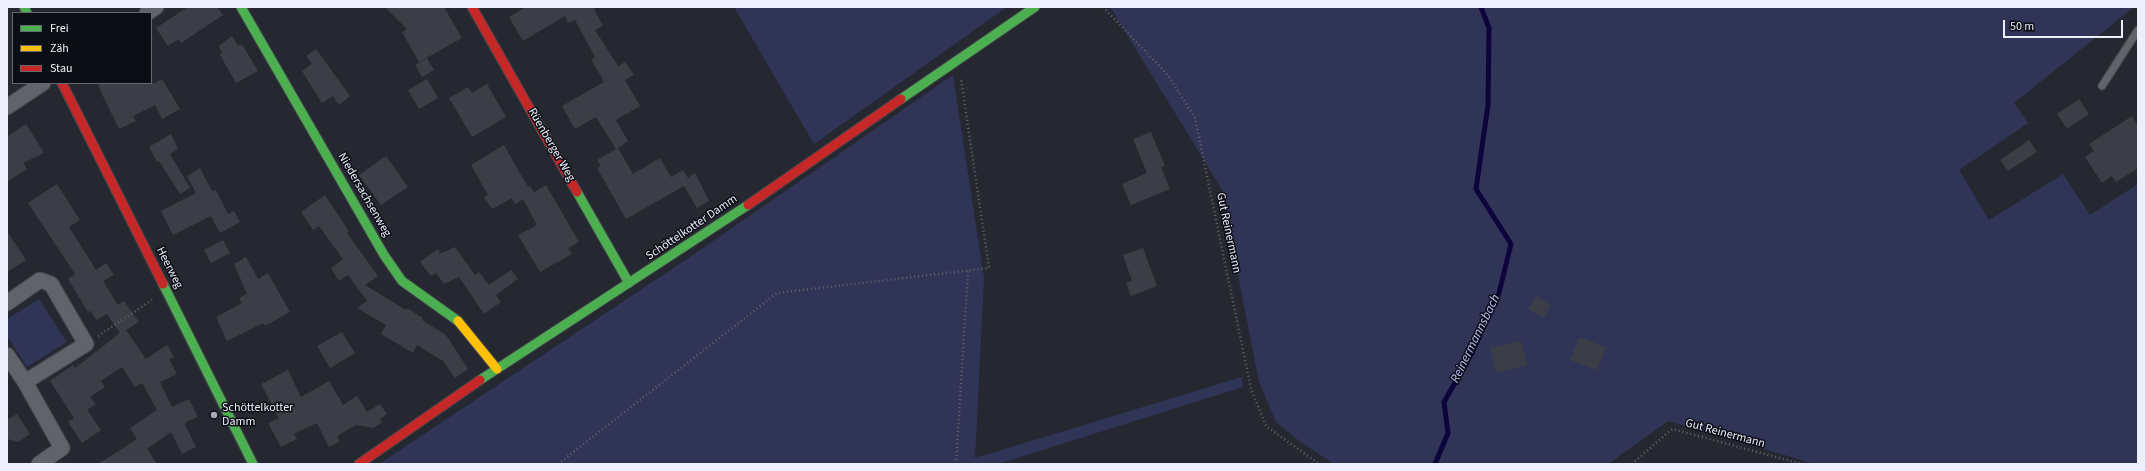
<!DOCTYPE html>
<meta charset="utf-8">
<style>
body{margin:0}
#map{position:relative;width:2145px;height:471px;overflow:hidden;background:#262831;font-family:"Source Sans 3",sans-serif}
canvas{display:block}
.frame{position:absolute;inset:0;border:8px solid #edeffc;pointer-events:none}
.legend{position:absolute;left:12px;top:12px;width:140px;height:72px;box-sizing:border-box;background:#0c0e16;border:1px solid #666872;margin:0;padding:5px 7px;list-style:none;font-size:12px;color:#edeffc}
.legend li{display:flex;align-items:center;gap:8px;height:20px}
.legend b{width:20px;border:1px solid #666872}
.scale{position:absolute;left:2003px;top:20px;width:120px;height:18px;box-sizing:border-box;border:2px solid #edeffc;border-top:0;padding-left:5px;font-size:12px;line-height:14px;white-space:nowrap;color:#edeffc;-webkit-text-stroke:3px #0c0e16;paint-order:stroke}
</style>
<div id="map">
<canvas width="2145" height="471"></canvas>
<div class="frame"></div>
<ul class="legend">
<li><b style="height:5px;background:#4caf50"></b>Frei</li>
<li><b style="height:5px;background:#ffc107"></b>Zäh</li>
<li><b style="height:5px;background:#c62828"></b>Stau</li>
</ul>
<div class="scale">50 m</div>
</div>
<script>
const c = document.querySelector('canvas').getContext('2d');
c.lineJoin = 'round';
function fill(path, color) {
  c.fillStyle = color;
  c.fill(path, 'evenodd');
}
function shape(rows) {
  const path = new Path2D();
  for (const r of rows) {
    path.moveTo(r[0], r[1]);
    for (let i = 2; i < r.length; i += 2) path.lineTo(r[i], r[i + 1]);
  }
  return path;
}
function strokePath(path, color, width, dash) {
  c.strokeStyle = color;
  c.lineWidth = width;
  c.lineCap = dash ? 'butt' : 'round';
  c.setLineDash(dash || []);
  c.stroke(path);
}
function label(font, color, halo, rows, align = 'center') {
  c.font = font + ' "Source Sans 3",sans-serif';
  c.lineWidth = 3;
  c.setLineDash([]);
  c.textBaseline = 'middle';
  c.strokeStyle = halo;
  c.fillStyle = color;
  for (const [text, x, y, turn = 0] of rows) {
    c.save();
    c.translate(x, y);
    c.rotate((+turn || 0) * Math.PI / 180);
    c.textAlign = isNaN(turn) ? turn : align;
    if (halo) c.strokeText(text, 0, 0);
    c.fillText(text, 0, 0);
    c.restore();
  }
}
const green = shape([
 [734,7,1007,7,814,144],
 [1110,7,2134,7,2014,103,2028,123,1959,170,1989,220,2063,174,2090,215,2138,184,2138,464,1815,464,1668,421,1608,464,1334,464,1298,440,1276,422,1259,382,1221,188],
 [953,75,984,278,975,458,1242,377,1243,387,998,464,379,464,690,257],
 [39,299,67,342,27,367,7,336,7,319]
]);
const stream = shape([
 [1435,464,1448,433,1444,402,1472,353,1499,293,1511,244,1476,189,1488,105,1489,28,1481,7]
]);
const building = shape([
 [188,7,217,7,223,15,181,43,179,39,168,46,156,28],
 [385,7,444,7,462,38,419,62,402,32,407,29],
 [526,7,597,7,594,9,603,26,595,30,618,66,625,62,634,75,625,80,640,106,616,120,628,141,616,149,596,117,575,129,562,106,604,82,591,59,595,57,575,20,568,23,565,16,523,41,509,17],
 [232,36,238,46,242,44,258,71,236,83,220,55,222,53,219,46],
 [316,49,350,96,339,105,333,96,322,103,302,71,312,64,306,56],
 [427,58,434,70,422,77,415,65],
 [162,79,180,109,162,119,155,105,133,116,136,121,119,129,101,92,98,83,155,83],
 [427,79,438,98,419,109,408,90],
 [487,84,506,117,472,137,449,98,468,87,472,93],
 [2079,99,2089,114,2067,129,2057,114],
 [2132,116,2138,126,2138,168,2116,182,2112,176,2102,183,2085,157,2094,151,2089,144],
 [26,124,44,153,23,163,27,169,7,182,7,137],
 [1151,132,1165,166,1161,167,1170,189,1131,205,1122,184,1147,173,1133,139],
 [171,134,178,149,170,154,190,188,180,194,159,161,157,162,149,147],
 [2029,140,2037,152,2008,171,2000,160],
 [504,145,528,187,530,186,534,192,546,185,579,242,568,248,572,254,540,272,518,235,537,225,523,199,515,204,512,198,492,209,484,197,488,195,471,165],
 [618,148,633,174,660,158,671,177,683,170,688,178,695,173,709,201,697,208,684,186,626,219,597,168,601,166,597,160],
 [386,156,408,187,381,205,359,175],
 [200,168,212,191,216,190,228,214,234,211,240,222,220,233,211,216,173,235,161,211,196,193,187,176],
 [57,184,80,220,69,227,96,270,106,263,114,275,103,281,118,305,124,301,139,322,126,330,146,359,167,345,174,357,169,359,177,374,160,382,172,407,189,399,198,417,186,422,185,425,196,447,182,454,171,432,147,449,157,464,98,464,137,439,130,428,157,410,142,383,135,387,122,367,101,381,105,387,90,397,96,404,87,410,101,430,82,443,68,422,74,418,50,381,73,365,75,368,120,333,107,314,96,320,91,311,88,312,68,279,75,274,28,203],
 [325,195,349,231,347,233,378,276,365,285,406,310,407,308,423,318,422,320,446,335,468,369,455,378,443,361,417,345,413,353,381,334,386,325,357,308,367,301,348,275,339,281,331,268,343,259,319,226,313,230,301,212],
 [7,231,26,260,7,272],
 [223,240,230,253,211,263,204,250],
 [455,247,475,275,479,272,489,285,511,270,518,279,496,295,501,302,484,314,459,277,444,284,436,273,431,276,420,262,438,249,440,254],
 [1143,248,1157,286,1131,296,1126,283,1132,281,1123,255],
 [246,257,258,279,268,273,290,312,265,326,263,323,227,341,216,317,242,303,239,298,247,294,234,264],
 [1536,296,1551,306,1543,318,1528,309],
 [342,332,355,353,330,368,317,346],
 [1579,337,1606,347,1597,370,1570,360],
 [1521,341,1527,365,1496,373,1490,348],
 [288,370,301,397,329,381,343,405,357,396,367,412,380,404,387,414,380,419,382,422,373,428,356,425,337,436,340,441,329,447,317,423,294,434,297,439,281,447,268,423,279,418,261,384],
 [17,414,30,434,19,442,7,439,7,420]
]);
const path = shape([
 [1103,7,1168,75,1195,118,1251,389,1266,426,1319,464],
 [98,336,152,300],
 [558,464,777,293,989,268,961,79],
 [956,464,968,271],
 [1632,464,1672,429,1802,464]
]);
const lane = shape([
 [2102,86,2138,30]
]);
const street = shape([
 [147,13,156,7],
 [7,107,43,83],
 [7,303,40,280,51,284,86,344,25,382,62,448,39,464],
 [7,355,25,382]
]);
const fast = shape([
 [24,7,27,13],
 [241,7,384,255,402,281,458,321],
 [901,99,1035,7],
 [577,192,629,283],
 [163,284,253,464],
 [480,380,748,205]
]);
const slow = shape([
 [458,321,497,369]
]);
const jam = shape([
 [472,7,577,192],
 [62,83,163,284],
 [748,205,901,99],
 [359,464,480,380]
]);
const markers = [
 [214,415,4,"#a7a9b5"]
];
const streetNames = [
 ["Rüenberger Weg",551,145,60],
 ["Niedersachsenweg",364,195,60],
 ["Schöttelkotter Damm",692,228,-34],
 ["Gut Reinermann",1228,233,78],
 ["Heerweg",169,268,63],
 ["Gut Reinermann",1725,434,15]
];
const poiNames = [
 ["Schöttelkotter",222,408],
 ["Damm",222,422]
];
const waterNames = [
 ["Reinermannsbach",1476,339,-64]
];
fill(green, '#303456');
strokePath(stream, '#0d043b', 5);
fill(building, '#3c3e47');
strokePath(lane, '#44464e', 9);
strokePath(street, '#44464e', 17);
strokePath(fast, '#44464e', 11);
strokePath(slow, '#44464e', 11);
strokePath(jam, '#44464e', 11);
strokePath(path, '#62646c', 2.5, [1, 3]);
strokePath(lane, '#61636b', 7);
strokePath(street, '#61636b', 15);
strokePath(fast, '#4caf50', 9);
strokePath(slow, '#ffc107', 9);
strokePath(jam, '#c62828', 9);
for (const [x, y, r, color] of markers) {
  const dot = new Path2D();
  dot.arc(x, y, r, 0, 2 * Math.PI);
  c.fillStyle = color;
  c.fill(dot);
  strokePath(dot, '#0c0e16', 1.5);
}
label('12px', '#edeffc', '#0c0e16', streetNames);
label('12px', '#edeffc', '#0c0e16', poiNames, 'left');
label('italic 13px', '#b8c2fd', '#0c0e16', waterNames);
</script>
